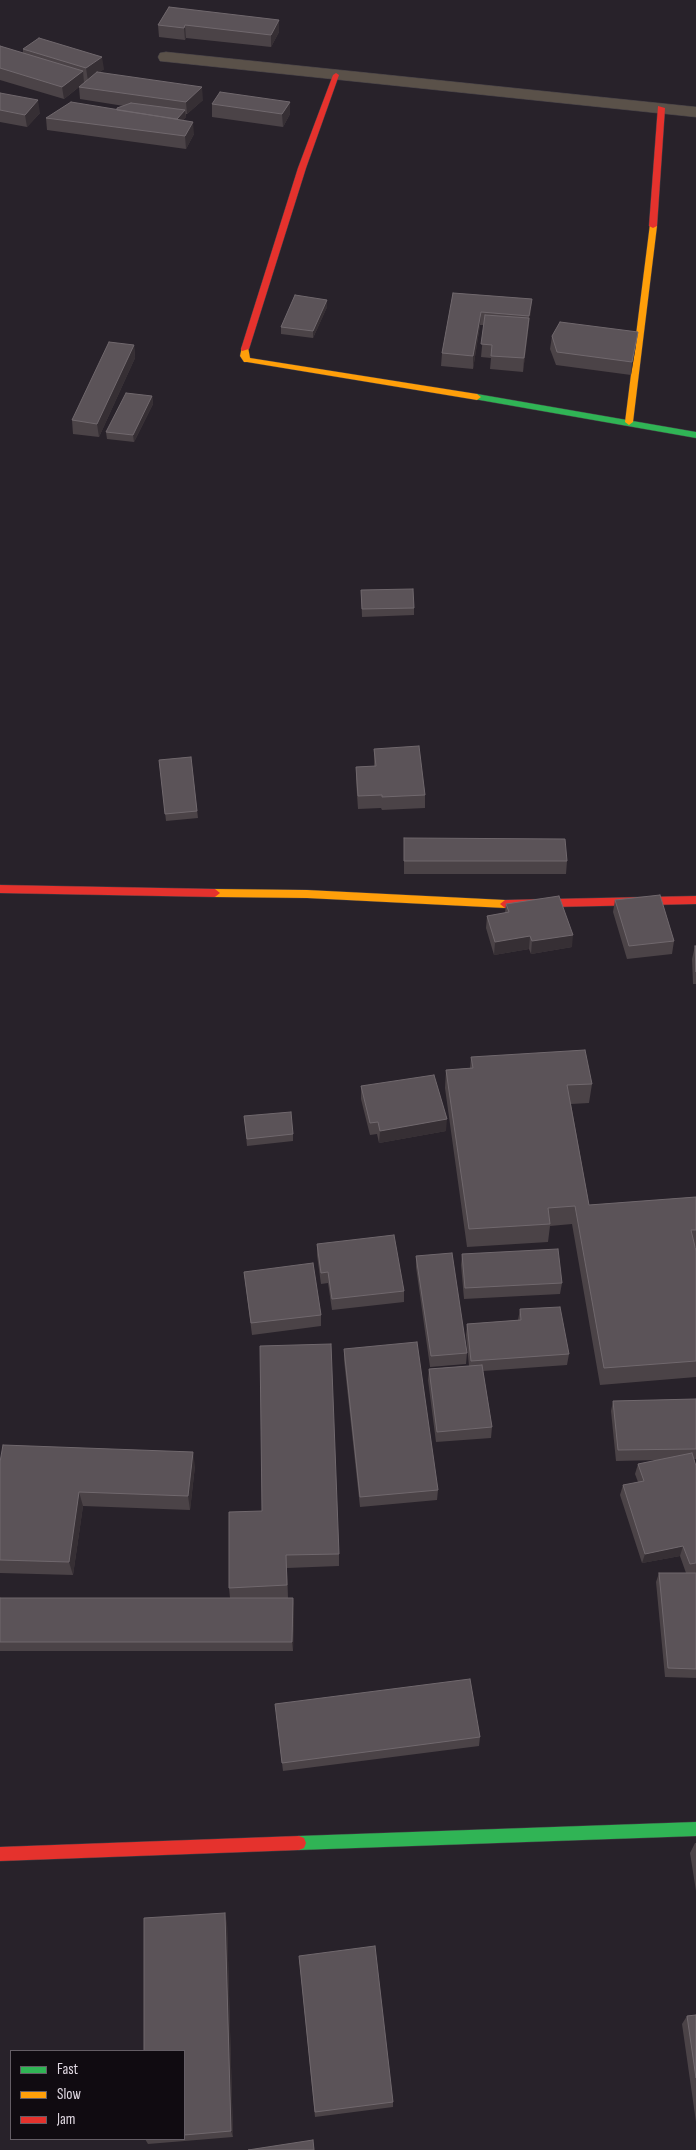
<!DOCTYPE html>
<style>
body{margin:0}
#map{position:relative;width:696px;height:2150px;overflow:hidden;background:#28222a;font-family:"Sofia Sans Condensed",sans-serif}
canvas{display:block}
.legend{position:absolute;left:10px;top:2050px;width:175px;height:90px;box-sizing:border-box;background:#100b11;border:1px solid #645d65;margin:0;padding:6px 9px;list-style:none;font-size:15px;color:#e1d9e3}
.legend li{display:flex;align-items:center;gap:10px;height:25px}
.legend b{width:25px;border:1px solid #645d65}
</style>
<div id="map">
<canvas width="696" height="2150"></canvas>
<ul class="legend">
<li><b style="height:6px;background:#30b455"></b>Fast</li>
<li><b style="height:6px;background:#ff9f0a"></b>Slow</li>
<li><b style="height:6px;background:#e5322d"></b>Jam</li>
</ul>
</div>
<script>
const c = document.querySelector('canvas').getContext('2d');
c.lineJoin = 'round';
function shape(rows) {
  const path = new Path2D();
  for (const r of rows) {
    path.moveTo(r[0], r[1]);
    for (let i = 2; i < r.length; i += 2) path.lineTo(r[i], r[i + 1]);
  }
  return path;
}
function strokePath(path, color, width, dash) {
  c.strokeStyle = color;
  c.lineWidth = width;
  c.lineCap = dash ? 'butt' : 'round';
  c.setLineDash(dash || []);
  c.stroke(path);
}
function fill(path, color) {
  c.fillStyle = color;
  c.fill(path, 'evenodd');
}
const street = shape([
 [166,52,696,107,696,117,160,61,158,57,160,53,166,52]
]);
const fast = shape([
 [477,394,696,432,696,438,474,399,474,395,477,394],
 [696,1822,696,1836,299,1850,294,1848,292,1843,294,1838,299,1836,696,1822]
]);
const slow = shape([
 [650,224,657,226,633,422,629,425,625,422,650,224],
 [242,347,248,347,250,358,477,394,481,397,477,400,247,362,244,362,240,356,242,347],
 [215,889,307,890,505,900,510,904,505,908,307,898,215,897,210,893,215,889]
]);
const jam = shape([
 [336,73,339,75,306,168,249,349,242,351,241,349,298,168,333,75,336,73],
 [658,106,665,108,657,226,653,228,649,226,658,106],
 [0,885,215,889,220,893,215,897,0,893,0,885],
 [696,896,696,904,505,908,500,904,505,900,696,896],
 [299,1836,304,1838,306,1843,304,1848,299,1850,0,1861,0,1847,299,1836]
]);
const wall = shape([
 [169,7,279,32,271,47,186,38,185,40,159,37,158,25],
 [0,46,23,53,23,49,104,69,100,72,203,100,187,114,186,114,186,117,183,120,194,134,186,149,47,130,46,118,117,110,124,106,80,99,79,87,64,99,0,80],
 [0,93,40,113,27,127,0,122],
 [290,102,290,114,283,127,212,117,212,104],
 [453,293,532,299,523,372,490,369,491,358,481,357,484,325,480,325,473,369,441,366,442,353],
 [327,307,313,338,281,334,281,327],
 [552,336,636,345,631,375,556,365,550,349],
 [134,345,135,358,99,437,73,434,72,420],
 [152,396,153,404,134,442,107,439,106,432],
 [361,590,414,608,414,615,362,617],
 [374,749,425,795,425,808,382,810,381,808,358,809,356,780,356,767,374,766],
 [191,757,198,818,166,821,159,760],
 [404,838,567,861,566,874,404,874],
 [615,900,674,941,672,954,627,959,613,912],
 [506,904,572,947,531,954,529,949,494,955,486,928,487,916,505,913],
 [695,946,696,946,696,984,693,984,692,959],
 [471,1057,592,1084,589,1103,571,1104,589,1205,696,1197,696,1247,695,1247,696,1250,696,1377,600,1385,572,1224,550,1226,548,1242,467,1247,445,1088,446,1070,470,1068],
 [361,1086,446,1131,379,1143,377,1134,370,1135,361,1099],
 [244,1116,293,1134,293,1141,247,1146],
 [317,1244,404,1291,404,1302,332,1310,328,1283,321,1284,317,1255],
 [462,1254,562,1283,560,1294,464,1299,461,1265],
 [416,1256,467,1353,466,1364,430,1367,416,1267],
 [244,1272,321,1315,321,1326,252,1335],
 [520,1309,569,1354,567,1365,483,1371,492,1427,491,1438,436,1442,428,1380,429,1369,469,1366,466,1335,467,1324,518,1320],
 [344,1349,438,1490,437,1500,360,1507,344,1360],
 [696,1399,696,1459,694,1459,696,1466,696,1678,665,1677,656,1582,659,1573,686,1573,680,1556,642,1563,620,1495,623,1485,638,1482,635,1474,638,1464,659,1460,616,1461,611,1411,613,1401],
 [0,1462,195,1466,190,1510,83,1506,73,1575,0,1573],
 [229,1512,339,1554,339,1566,287,1568,288,1598,293,1598,294,1607,293,1651,0,1651,0,1598,230,1598,229,1588],
 [276,1713,480,1737,479,1746,283,1771],
 [695,1843,696,1843,696,1891,690,1853],
 [227,1923,233,2137,148,2144,145,2139,184,2139,184,2051],
 [299,1956,393,2102,393,2107,315,2117],
 [696,2015,696,2122,682,2024,687,2016]
]);
const shadedWall = shape([
 [279,20,279,32,271,47,271,35],
 [185,25,186,38,185,40,184,28],
 [102,57,104,69,88,81,86,68],
 [83,71,84,83,64,99,62,87],
 [202,87,203,100,187,114,186,102],
 [38,100,40,113,27,127,25,115],
 [290,102,290,114,283,127,282,114],
 [185,110,186,117,174,130,173,123],
 [193,122,194,134,186,149,185,136],
 [532,299,531,312,528,329,529,316],
 [327,300,327,307,313,338,313,331],
 [481,312,480,325,473,369,473,356],
 [529,318,528,332,523,372,524,358],
 [638,332,636,345,631,375,632,362],
 [134,345,135,358,99,437,97,424],
 [152,396,153,404,134,442,133,435],
 [573,935,572,947,531,954,532,941],
 [530,936,529,949,494,955,495,942],
 [447,1119,446,1131,379,1143,380,1131],
 [193,1452,195,1466,190,1510,188,1496],
 [79,1492,83,1506,73,1575,69,1562],
 [683,1546,680,1556,642,1563,645,1554],
 [293,1598,294,1607,293,1651,292,1642],
 [225,1913,227,1923,233,2137,231,2131]
]);
const building = shape([
 [169,7,279,20,271,35,185,25,184,28,158,25,169,7],
 [39,38,102,57,86,68,23,49,39,38],
 [0,46,83,71,62,87,0,68,0,46],
 [97,72,202,87,186,102,79,87,97,72],
 [220,92,290,102,282,114,212,104,220,92],
 [0,93,38,100,25,115,0,110,0,93],
 [71,102,193,122,185,136,46,118,71,102],
 [131,103,185,110,177,119,117,110,117,108,131,103],
 [453,293,532,299,529,316,481,312,473,356,442,353,453,293],
 [295,295,327,300,313,331,281,327,295,295],
 [485,315,529,318,524,358,491,356,492,345,481,344,485,315],
 [560,322,638,332,632,362,557,352,552,336,560,322],
 [109,342,134,345,97,424,72,420,109,342],
 [126,393,152,396,133,435,106,432,126,393],
 [413,589,414,608,362,609,361,590,413,589],
 [419,746,425,795,382,797,382,795,358,796,356,767,376,766,374,749,419,746],
 [191,757,197,811,165,814,159,760,191,757],
 [404,838,565,839,567,861,404,861,404,838],
 [660,895,674,941,629,946,615,900,660,895],
 [559,896,573,935,532,941,530,936,495,942,487,916,509,912,506,904,559,896],
 [695,946,696,946,696,972,695,946],
 [585,1050,592,1084,567,1085,589,1205,696,1197,696,1230,691,1230,696,1251,696,1361,604,1368,575,1206,548,1208,550,1224,469,1229,446,1070,473,1068,471,1057,585,1050],
 [434,1075,447,1119,380,1131,378,1122,370,1123,361,1086,434,1075],
 [291,1112,293,1134,247,1139,244,1116,291,1112],
 [394,1235,404,1291,332,1299,328,1272,321,1273,317,1244,394,1235],
 [558,1249,562,1283,465,1288,462,1254,558,1249],
 [452,1253,467,1353,431,1356,416,1256,452,1253],
 [313,1263,321,1315,251,1323,244,1272,313,1263],
 [560,1307,569,1354,471,1361,467,1324,521,1320,520,1309,560,1307],
 [417,1342,438,1490,360,1497,344,1349,417,1342],
 [331,1344,339,1554,286,1555,287,1585,229,1588,229,1512,262,1511,260,1346,331,1344],
 [482,1365,492,1427,437,1432,429,1369,482,1365],
 [696,1399,696,1449,618,1450,613,1401,696,1399],
 [3,1445,193,1452,188,1496,79,1492,69,1562,0,1560,0,1462,3,1445],
 [692,1453,696,1466,696,1563,690,1564,683,1546,645,1554,623,1485,644,1481,638,1464,692,1453],
 [659,1573,696,1573,696,1669,668,1668,659,1573],
 [0,1598,293,1598,292,1642,0,1642,0,1598],
 [470,1679,480,1737,282,1763,275,1704,470,1679],
 [225,1913,231,2131,184,2135,184,2051,144,2051,144,1918,225,1913],
 [375,1946,393,2102,315,2112,299,1956,375,1946],
 [696,2015,696,2078,687,2016,696,2015],
 [313,2140,314,2150,248,2150,313,2140]
]);
strokePath(street, '#454047', 1);
strokePath(fast, '#454047', 1);
strokePath(slow, '#454047', 1);
strokePath(jam, '#454047', 1);
fill(street, '#5a5149');
fill(fast, '#30b455');
fill(slow, '#ff9f0a');
fill(jam, '#e5322d');
fill(wall, '#4b4347');
fill(shadedWall, '#362f34');
fill(building, '#5b5358');
strokePath(building, '#70686d', 1);
</script>
